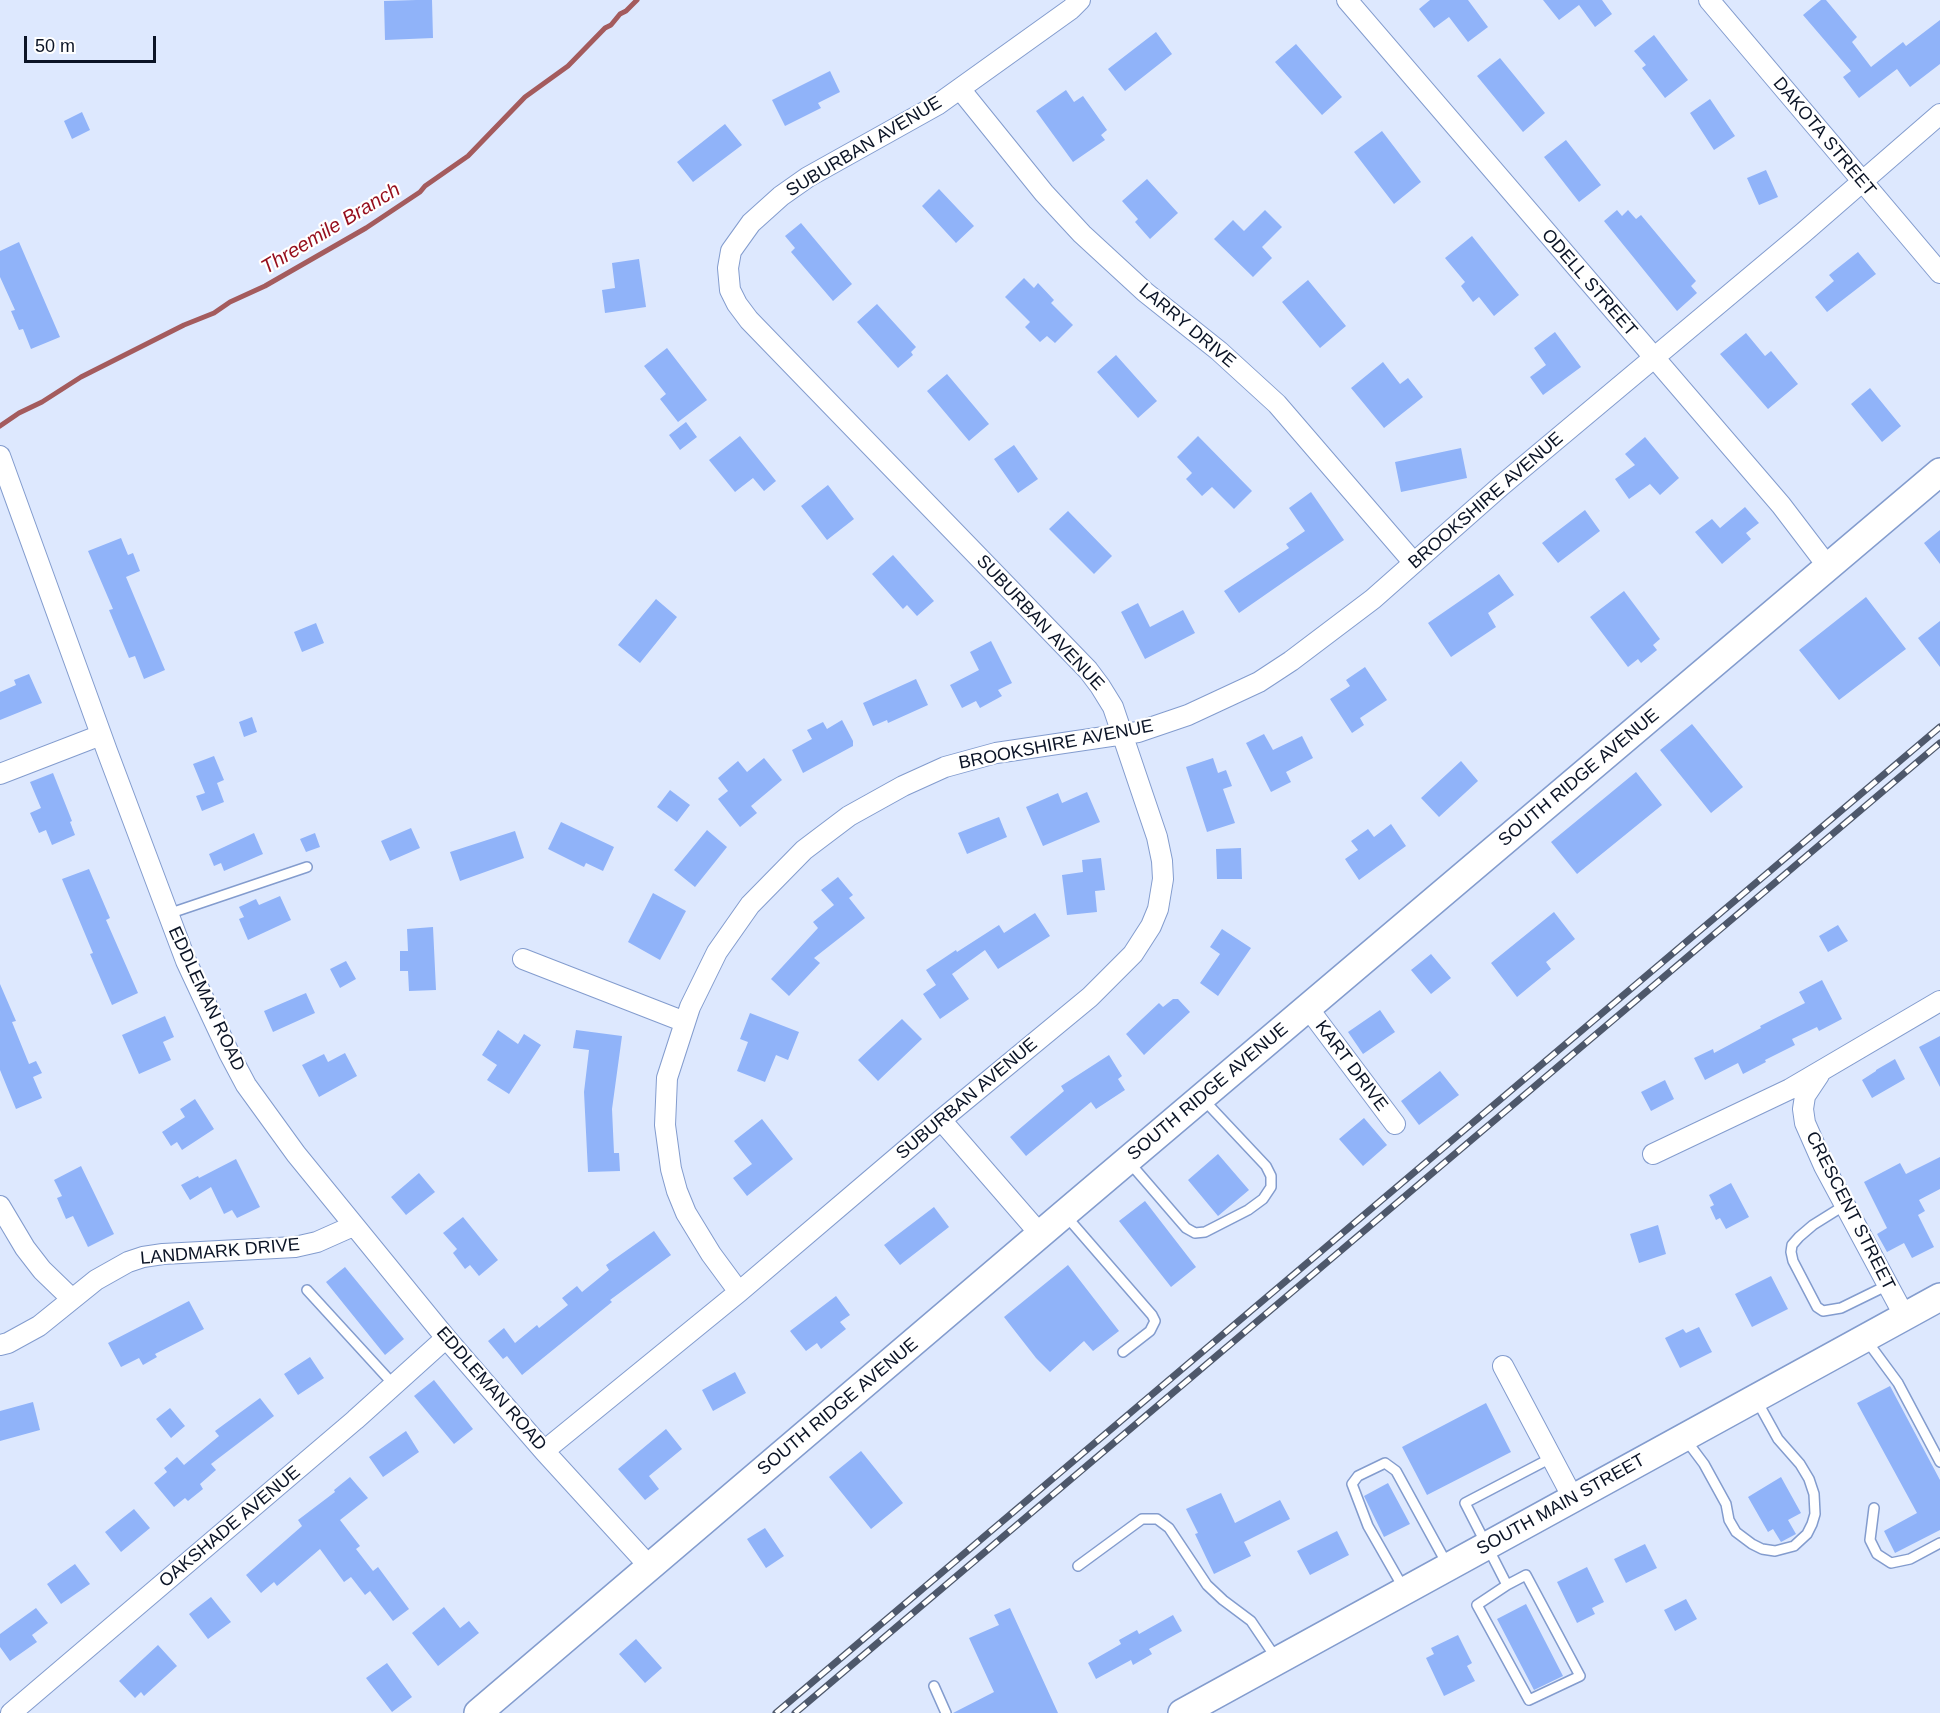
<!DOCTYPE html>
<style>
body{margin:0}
#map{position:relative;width:1940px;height:1713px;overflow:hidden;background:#dde8fe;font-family:Arial,sans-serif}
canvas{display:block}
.scale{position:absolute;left:24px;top:36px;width:132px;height:27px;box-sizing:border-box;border:3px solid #0b1426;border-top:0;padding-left:8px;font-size:18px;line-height:21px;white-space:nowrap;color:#0b1426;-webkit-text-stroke:4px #fff;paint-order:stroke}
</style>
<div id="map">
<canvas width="1940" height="1713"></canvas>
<div class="scale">50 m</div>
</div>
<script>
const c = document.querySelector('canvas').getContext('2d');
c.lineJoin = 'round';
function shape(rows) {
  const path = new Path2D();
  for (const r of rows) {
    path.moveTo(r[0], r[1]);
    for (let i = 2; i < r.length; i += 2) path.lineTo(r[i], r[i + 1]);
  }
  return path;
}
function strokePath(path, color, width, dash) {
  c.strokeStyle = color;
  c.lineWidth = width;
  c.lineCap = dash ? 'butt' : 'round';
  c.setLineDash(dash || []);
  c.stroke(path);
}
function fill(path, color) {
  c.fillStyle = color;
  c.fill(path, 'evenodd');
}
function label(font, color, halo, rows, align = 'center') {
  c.font = font + ' Arial,sans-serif';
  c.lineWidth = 4.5;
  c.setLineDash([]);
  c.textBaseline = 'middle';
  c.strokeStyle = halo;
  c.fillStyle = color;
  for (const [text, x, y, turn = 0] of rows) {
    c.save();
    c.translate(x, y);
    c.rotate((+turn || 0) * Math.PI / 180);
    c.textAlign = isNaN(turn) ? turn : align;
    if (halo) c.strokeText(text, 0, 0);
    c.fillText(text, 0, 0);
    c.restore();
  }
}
const stream = shape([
 [0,426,19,413,42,402,81,377,184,325,214,313,230,302,265,286,366,228,420,192,425,186,468,156,525,97,568,66,605,28,611,25,620,14,626,11,637,0]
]);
const building = shape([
 [416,0,432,0,433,38,385,40,384,1],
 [1430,0,1468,0,1488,27,1468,42,1449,17,1434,28,1419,9],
 [1543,0,1602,0,1612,14,1595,27,1579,5,1559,20],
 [1821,0,1826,0,1857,37,1852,42,1871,67,1903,42,1906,46,1940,20,1940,64,1910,87,1897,69,1859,98,1843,77,1851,71,1803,15],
 [1156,32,1172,54,1125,91,1108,69],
 [1654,35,1688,80,1665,98,1642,68,1646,65,1634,51],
 [1296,44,1342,97,1322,115,1275,62],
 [1500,58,1545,113,1523,132,1477,76],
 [830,71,840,92,818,103,821,108,785,126,772,100],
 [1066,90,1074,102,1083,96,1107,130,1101,135,1105,140,1073,162,1036,111],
 [1710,99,1735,136,1714,150,1690,113],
 [82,112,90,130,72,139,64,121],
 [725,124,742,145,693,182,677,162],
 [1382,131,1421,182,1394,204,1354,152],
 [1566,140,1601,185,1579,202,1544,157],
 [1766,170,1778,197,1759,205,1747,178],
 [1147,179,1178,213,1150,239,1135,222,1138,219,1122,201],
 [939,189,974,226,956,243,922,206],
 [1265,210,1282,227,1262,247,1272,258,1253,277,1214,239,1233,220,1244,231],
 [1617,210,1622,216,1628,210,1636,219,1641,215,1696,281,1691,286,1697,293,1677,311,1604,221],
 [801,223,852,284,833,301,791,252,795,248,785,236],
 [1472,236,1519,295,1494,316,1479,297,1473,302,1461,286,1465,282,1445,258],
 [19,242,60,337,31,349,23,329,19,330,11,311,15,310,0,277,0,251],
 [1858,252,1876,274,1827,312,1815,297,1834,281,1829,275],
 [639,259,646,307,605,313,602,290,615,288,612,263],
 [1024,278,1034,288,1038,283,1054,300,1051,303,1073,325,1055,343,1047,336,1040,342,1025,327,1030,322,1005,297],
 [1308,280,1346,326,1320,348,1282,302],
 [877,304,916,347,911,352,913,355,898,368,857,322],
 [1555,332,1581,367,1543,395,1530,377,1546,365,1534,348],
 [1746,333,1765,356,1771,351,1798,384,1768,409,1720,354],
 [667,348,707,400,678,422,660,399,666,394,644,366],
 [1116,355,1157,401,1138,418,1097,372],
 [1383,362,1400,384,1408,378,1423,397,1384,428,1351,388],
 [947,374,989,424,969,441,927,391],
 [1870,388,1901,426,1882,442,1851,404],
 [686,422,697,437,680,450,669,435],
 [740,436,776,481,764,491,753,478,735,492,709,460],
 [1198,436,1252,491,1234,509,1212,487,1202,496,1186,479,1192,473,1177,457],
 [1645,437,1679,478,1660,495,1650,484,1629,499,1615,479,1635,465,1625,454],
 [1014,445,1038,479,1018,493,994,459],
 [1461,448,1467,478,1401,492,1395,462],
 [828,485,854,519,827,540,801,506],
 [1311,492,1344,540,1239,613,1224,591,1289,548,1286,544,1305,531,1289,508],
 [1745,507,1759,523,1746,533,1751,539,1722,564,1695,532,1712,519,1720,528],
 [1585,510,1600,531,1558,563,1542,543],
 [1068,511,1112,556,1094,574,1049,529],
 [1940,530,1940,564,1924,543],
 [121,538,128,555,133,553,140,571,126,577,165,670,144,679,135,656,129,658,109,610,113,609,88,551],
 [893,555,934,601,917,616,907,605,903,609,872,574],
 [1499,574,1514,595,1488,613,1496,627,1451,657,1428,623],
 [1624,591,1660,639,1653,645,1657,650,1641,663,1638,659,1628,667,1590,617],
 [1866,597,1906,649,1839,700,1799,650],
 [656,599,677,617,640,663,618,645],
 [1138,603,1150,627,1183,610,1195,633,1145,659,1121,612],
 [1940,621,1940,667,1918,638],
 [316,623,324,643,302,652,294,632],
 [991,641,1012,683,998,690,1002,696,980,708,976,701,962,708,950,685,979,670,970,652],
 [1365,667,1387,700,1360,718,1364,725,1352,733,1330,699,1350,686,1346,680],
 [29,674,42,703,0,720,0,692,16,685,14,680],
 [916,679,928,705,888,723,887,720,873,726,863,703],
 [252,717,257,732,244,737,239,722],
 [842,720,853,741,853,746,803,773,792,750,812,739,807,730,823,722,827,729],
 [1692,724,1743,787,1711,813,1660,750],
 [1264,734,1273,750,1302,736,1313,758,1286,772,1291,782,1271,792,1246,743],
 [214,756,224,780,217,783,224,802,202,811,196,796,205,793,193,764],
 [764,758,782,780,751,806,757,813,740,827,718,799,728,791,718,778,738,761,747,772],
 [1213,758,1218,773,1226,770,1232,786,1223,789,1235,823,1207,832,1186,767],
 [1461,761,1478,781,1439,817,1421,798],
 [1636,772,1662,805,1577,874,1551,842],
 [53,773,72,821,70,822,75,835,52,845,46,830,39,833,30,813,41,808,30,782],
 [670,790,690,805,677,822,657,807],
 [1087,792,1100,822,1043,846,1026,807,1058,793,1062,803],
 [999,817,1007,837,967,854,958,833],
 [561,822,614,847,603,871,586,863,584,867,548,849],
 [1391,824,1406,846,1359,880,1345,859,1358,850,1351,841,1368,829,1374,837],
 [411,828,420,848,390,861,381,841],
 [707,830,727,847,695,887,674,870],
 [515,831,524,858,460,881,450,852],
 [254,833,263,854,224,871,221,863,214,866,209,854],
 [315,833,320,847,306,852,300,839],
 [1241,848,1242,879,1217,879,1216,849],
 [1101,858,1105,890,1095,891,1097,912,1067,915,1062,875,1083,872,1082,860],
 [89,869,110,918,106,920,138,993,112,1005,90,954,93,953,62,879],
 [838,877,853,895,849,898,865,918,814,958,820,963,789,996,771,979,818,928,813,922,834,905,821,890],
 [653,893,686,911,660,960,628,942],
 [280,896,291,920,248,940,239,919,244,917,239,907,256,899,259,905],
 [1554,912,1575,939,1546,962,1551,969,1517,997,1491,963],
 [1035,913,1050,936,998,969,985,950,952,974,969,999,940,1019,923,994,936,985,926,970,956,950,957,952,999,925,1004,933],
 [1838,925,1848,941,1828,952,1819,936],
 [433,927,436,990,409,991,408,971,400,971,400,951,408,951,407,929],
 [1222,929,1251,948,1218,996,1200,983,1220,954,1210,947],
 [1431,954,1451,978,1431,994,1411,970],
 [346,961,356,979,340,988,330,969],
 [1822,980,1842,1019,1819,1031,1817,1027,1792,1039,1795,1045,1765,1060,1766,1062,1743,1074,1738,1063,1705,1080,1694,1058,1713,1049,1714,1053,1761,1028,1760,1026,1805,1003,1799,992],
 [0,984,16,1021,12,1022,29,1064,36,1061,42,1073,33,1077,42,1098,16,1109,0,1070],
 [306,993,315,1013,273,1032,264,1011],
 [1173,999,1178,999,1190,1012,1144,1055,1126,1034,1159,1003,1163,1007],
 [1380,1010,1395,1032,1363,1054,1348,1032],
 [750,1013,799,1032,788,1060,776,1055,765,1082,737,1071,748,1042,740,1039],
 [165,1016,174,1037,163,1042,171,1060,139,1074,122,1035],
 [902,1019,922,1039,878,1081,858,1060],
 [498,1030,518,1044,524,1034,541,1045,509,1094,487,1080,497,1065,482,1055],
 [576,1030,622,1036,612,1109,614,1153,619,1153,620,1171,588,1172,584,1092,589,1050,573,1048],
 [1940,1036,1940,1087,1919,1047],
 [345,1053,357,1076,319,1097,302,1065,324,1054,328,1062],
 [1109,1055,1122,1076,1118,1079,1125,1090,1096,1109,1091,1102,1026,1156,1010,1137,1064,1091,1061,1086],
 [1895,1059,1905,1079,1872,1098,1862,1080,1876,1071,1876,1070],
 [1440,1071,1459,1095,1419,1125,1401,1101],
 [1665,1080,1674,1099,1651,1111,1641,1092],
 [195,1099,214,1129,182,1150,177,1142,171,1146,162,1132,185,1117,180,1109],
 [1364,1118,1387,1145,1363,1166,1339,1139],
 [762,1119,793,1159,747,1196,733,1178,752,1164,734,1141],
 [1218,1154,1249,1190,1218,1216,1188,1180],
 [1940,1157,1940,1189,1919,1200,1925,1211,1918,1215,1934,1247,1912,1258,1904,1243,1887,1252,1877,1234,1887,1228,1864,1182,1900,1163,1906,1174],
 [236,1159,260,1207,237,1218,232,1210,224,1214,211,1187,190,1200,181,1185,198,1176,199,1178],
 [81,1166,114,1234,88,1247,73,1216,66,1219,57,1198,62,1196,54,1180],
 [419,1173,435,1192,406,1215,391,1197],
 [1731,1183,1749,1217,1726,1229,1720,1218,1716,1220,1710,1207,1714,1205,1709,1195],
 [1145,1201,1196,1267,1171,1287,1119,1221],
 [934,1207,949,1227,900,1265,884,1245],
 [463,1217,498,1260,479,1276,470,1265,465,1269,453,1253,457,1249,443,1233],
 [1658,1225,1666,1254,1639,1263,1630,1234],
 [654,1231,671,1255,610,1300,612,1302,522,1375,507,1356,503,1359,488,1341,504,1328,515,1343,537,1325,539,1328,568,1305,562,1298,577,1286,582,1292,609,1270,606,1265],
 [1068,1265,1119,1331,1093,1351,1084,1341,1050,1372,1036,1358,1004,1317],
 [345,1267,404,1339,385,1355,326,1282],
 [1771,1276,1788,1309,1752,1327,1735,1294],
 [836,1296,850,1315,840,1322,846,1329,821,1349,817,1343,806,1351,790,1331],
 [189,1301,204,1329,155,1354,157,1357,143,1365,139,1358,121,1367,108,1343],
 [1699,1327,1712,1352,1680,1368,1665,1338,1683,1329,1686,1333],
 [310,1357,324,1378,298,1395,284,1374],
 [735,1372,746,1393,713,1411,702,1390],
 [434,1380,473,1429,454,1444,414,1396],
 [1890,1386,1940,1480,1940,1530,1895,1553,1884,1531,1917,1513,1857,1403],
 [260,1398,274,1416,211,1464,216,1470,200,1484,203,1489,188,1501,185,1498,174,1507,154,1483,167,1472,164,1468,177,1457,184,1465,219,1436,215,1431],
 [33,1402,40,1430,0,1441,0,1411],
 [1486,1403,1511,1452,1427,1495,1402,1447],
 [170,1408,185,1426,171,1438,156,1419],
 [666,1429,682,1449,649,1476,659,1489,645,1500,618,1469],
 [406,1431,419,1452,383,1477,369,1457],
 [861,1451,903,1503,871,1529,829,1477],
 [350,1477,368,1498,340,1520,360,1546,356,1549,373,1571,378,1567,409,1609,393,1621,370,1591,365,1595,351,1577,344,1582,320,1549,277,1586,274,1582,261,1593,246,1575,302,1526,298,1520,335,1492,334,1490],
 [1781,1477,1801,1513,1788,1520,1796,1534,1781,1542,1773,1529,1768,1532,1748,1497],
 [1388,1483,1410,1524,1384,1537,1364,1496],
 [1221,1493,1235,1523,1280,1500,1290,1519,1244,1542,1251,1556,1214,1574,1195,1534,1198,1533,1186,1509],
 [134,1509,150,1528,121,1552,105,1532],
 [765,1528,784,1556,766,1568,747,1539],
 [1337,1531,1349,1555,1310,1575,1297,1551],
 [1645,1544,1657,1568,1626,1583,1614,1559],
 [75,1564,90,1584,61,1604,47,1584],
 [1587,1567,1604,1602,1592,1608,1595,1614,1577,1623,1557,1582],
 [211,1597,231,1622,208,1639,189,1614],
 [1686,1599,1697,1619,1675,1631,1664,1610],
 [1526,1604,1563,1676,1534,1690,1497,1619],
 [444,1607,460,1628,469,1621,479,1633,438,1666,412,1633],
 [36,1608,48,1623,32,1635,37,1642,10,1661,0,1647,0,1634],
 [1010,1608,1058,1713,953,1713,994,1692,969,1638,999,1625,994,1615],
 [1173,1615,1182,1631,1149,1649,1152,1654,1133,1665,1131,1660,1096,1679,1088,1663,1121,1644,1119,1640,1137,1630,1139,1634],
 [1458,1635,1472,1663,1467,1666,1475,1681,1444,1696,1426,1658,1434,1654,1431,1648],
 [636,1639,662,1668,645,1683,619,1654],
 [158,1645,177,1666,144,1696,141,1692,135,1698,119,1681],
 [387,1663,412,1697,392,1712,366,1678]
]);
const lane = shape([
 [168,914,307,867],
 [1129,1162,1186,1228,1195,1233,1205,1232,1248,1210,1263,1199,1271,1187,1271,1176,1266,1166,1202,1098],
 [1845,1205,1813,1225,1799,1237,1792,1245,1791,1252,1793,1261,1817,1307,1823,1311,1841,1308,1888,1285],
 [1066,1216,1152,1315,1155,1321,1150,1331,1123,1352],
 [307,1290,394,1385],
 [1867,1341,1898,1383,1940,1462],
 [1686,1440,1704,1464,1726,1504,1729,1520,1736,1532,1752,1544,1762,1549,1775,1551,1794,1546,1807,1534,1812,1524,1815,1514,1814,1494,1809,1479,1800,1464,1778,1439,1757,1401],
 [1874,1508,1870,1540,1877,1554,1891,1563,1910,1559,1940,1543],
 [1078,1566,1142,1519,1157,1519,1169,1528,1207,1585,1223,1600,1251,1621,1276,1658],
 [1507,1585,1477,1605,1529,1700,1580,1676,1526,1575,1507,1585,1465,1503,1551,1458],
 [1404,1589,1368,1526,1352,1484,1358,1476,1385,1463,1396,1471,1447,1564],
 [934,1686,946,1713]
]);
const street = shape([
 [1347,0,1781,505,1829,568],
 [1709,0,1940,273],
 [960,89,1044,193,1082,234,1145,292,1219,351,1277,404,1414,563],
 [0,456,107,751,186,961,229,1053,246,1085,296,1154,446,1338,544,1451,650,1567],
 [0,774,101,735],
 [523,959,685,1022],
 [1308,1008,1395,1124],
 [1819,1075,1805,1096,1803,1109,1805,1123,1824,1166,1905,1317],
 [941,1120,1040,1234],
 [1653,1154,1790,1089,1940,1001],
 [0,1206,25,1248,42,1270,72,1299],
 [739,1292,711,1254,686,1213,677,1191,671,1169,665,1125,667,1078,690,1007,717,952,750,905,804,850,849,816,903,786,945,767,996,753,1138,732,1188,715,1259,682,1291,661,1373,599,1502,485,1803,233,1940,114],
 [0,1345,8,1343,39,1326,96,1280,128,1262,143,1257,163,1254,295,1247,317,1242,353,1226],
 [1503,1366,1573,1498],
 [544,1451,739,1292,941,1120,1090,997,1133,954,1151,926,1158,909,1163,879,1162,861,1157,837,1113,707,1100,686,1088,670,749,320,737,304,730,290,728,268,731,251,751,223,781,196,808,177,937,105,1071,9,1080,0],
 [11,1713,355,1420,446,1338]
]);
const secondary = shape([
 [478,1713,1064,1214,1940,472],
 [1182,1713,1940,1297]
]);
const rail = shape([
 [776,1713,1940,727],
 [795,1713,1940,743]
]);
const streetNames = [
 ["DAKOTA STREET",1824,137,50],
 ["SUBURBAN AVENUE",864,147,-31],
 ["ODELL STREET",1589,283,49],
 ["LARRY DRIVE",1187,326,40],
 ["BROOKSHIRE AVENUE",1486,501,-41],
 ["SUBURBAN AVENUE",1040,623,47],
 ["BROOKSHIRE AVENUE",1056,745,-11],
 ["SOUTH RIDGE AVENUE",1579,778,-40],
 ["EDDLEMAN ROAD",206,999,65],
 ["KART DRIVE",1351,1066,53],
 ["SOUTH RIDGE AVENUE",1208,1092,-40],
 ["SUBURBAN AVENUE",967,1099,-40],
 ["CRESCENT STREET",1850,1211,63],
 ["LANDMARK DRIVE",220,1252,-5],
 ["EDDLEMAN ROAD",491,1389,49],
 ["SOUTH RIDGE AVENUE",838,1407,-40],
 ["SOUTH MAIN STREET",1561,1505,-29],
 ["OAKSHADE AVENUE",230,1527,-40]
];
const waterNames = [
 ["Threemile Branch",331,229,-31]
];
strokePath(stream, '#a45b5d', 5);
fill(building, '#90b3f9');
strokePath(lane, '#839cce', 12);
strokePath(street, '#839cce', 22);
strokePath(secondary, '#839cce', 30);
strokePath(lane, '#fff', 9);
strokePath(street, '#fff', 20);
strokePath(secondary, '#fff', 27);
strokePath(rail, '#4e586b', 7);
strokePath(rail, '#fff', 4.5, [14]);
label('18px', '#0b1426', '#fff', streetNames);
label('italic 20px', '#960e1c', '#fff', waterNames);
</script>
